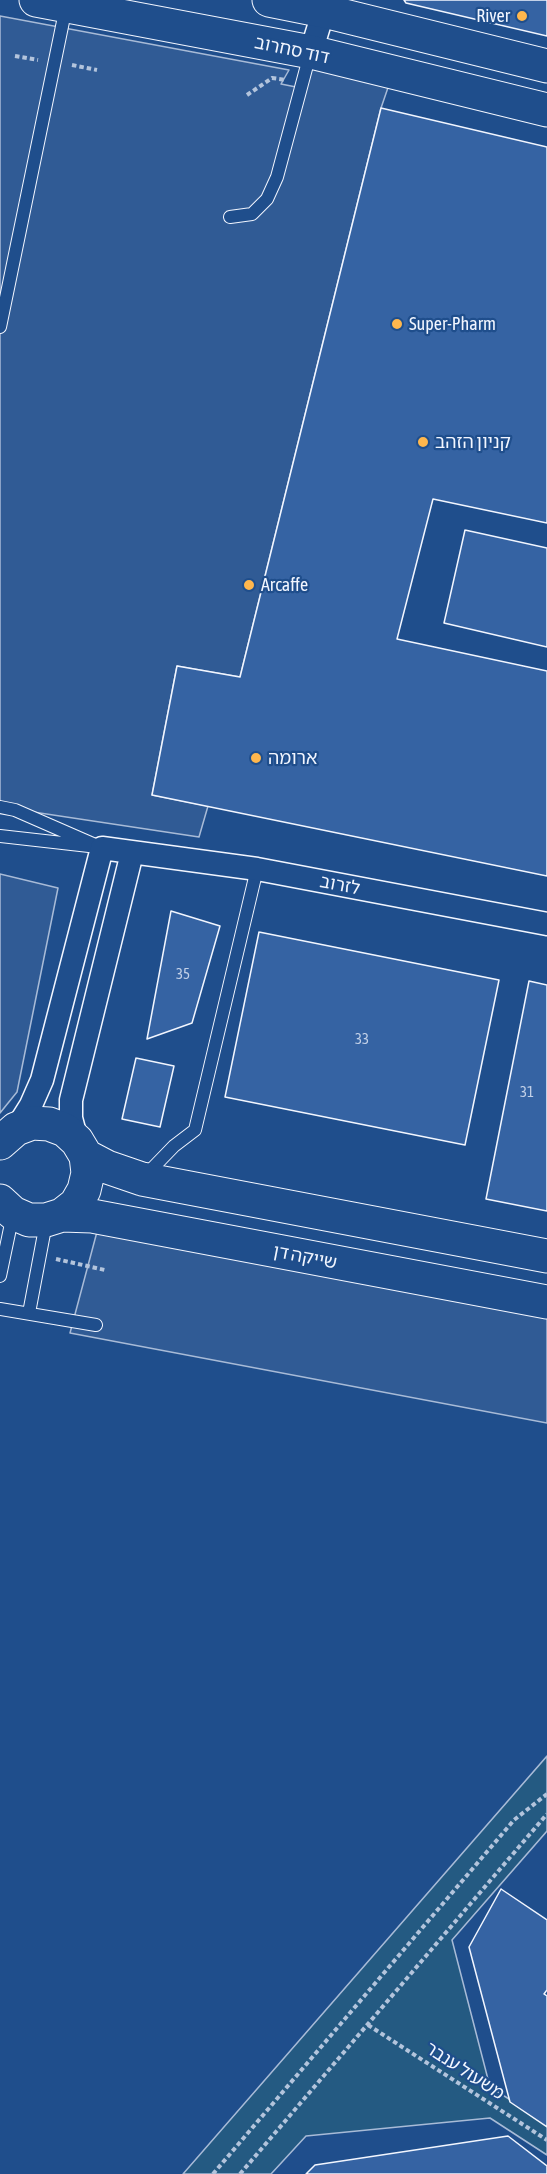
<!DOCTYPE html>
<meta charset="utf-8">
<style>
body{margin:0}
canvas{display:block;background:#1f4e8c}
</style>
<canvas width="547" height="2174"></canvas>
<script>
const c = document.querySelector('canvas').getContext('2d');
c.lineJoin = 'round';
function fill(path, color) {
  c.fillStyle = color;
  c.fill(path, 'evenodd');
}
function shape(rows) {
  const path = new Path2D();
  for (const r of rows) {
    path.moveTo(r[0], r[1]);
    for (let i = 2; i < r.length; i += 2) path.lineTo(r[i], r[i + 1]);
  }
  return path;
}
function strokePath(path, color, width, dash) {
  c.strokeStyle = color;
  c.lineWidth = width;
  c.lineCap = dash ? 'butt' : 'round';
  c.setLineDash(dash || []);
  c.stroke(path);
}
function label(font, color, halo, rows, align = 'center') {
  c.font = font + ' "Asap Condensed","Noto Sans Hebrew",sans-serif';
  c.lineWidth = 4.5;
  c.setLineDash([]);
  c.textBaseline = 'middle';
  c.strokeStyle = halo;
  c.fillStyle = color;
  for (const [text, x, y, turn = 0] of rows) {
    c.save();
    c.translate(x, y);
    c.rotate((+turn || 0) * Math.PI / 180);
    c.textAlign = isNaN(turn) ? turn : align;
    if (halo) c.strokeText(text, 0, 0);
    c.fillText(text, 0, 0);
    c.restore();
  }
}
const green = shape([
 [547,1756,547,1831,452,1940,490,2087,547,2123,547,2155,490,2118,306,2136,271,2174,183,2174,547,1756]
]);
const parking = shape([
 [0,16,289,70,281,84,301,88,311,52,393,73,381,108,240,677,177,666,152,795,208,806,199,837,0,807,0,16],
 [0,874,58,888,17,1092,0,1113,0,874],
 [98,1228,547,1312,547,1423,70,1333,98,1228]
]);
const building = shape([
 [404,0,547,0,547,36,406,3,404,0],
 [381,108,547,147,547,523,433,499,397,639,547,671,547,876,152,795,177,666,240,677,381,108],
 [465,530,547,548,547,647,444,623,465,530],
 [171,911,220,926,192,1023,147,1039,171,911],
 [259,932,499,980,465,1145,225,1097,259,932],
 [529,981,547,985,547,1211,486,1199,529,981],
 [136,1058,174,1066,160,1127,122,1119,136,1058],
 [501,1889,547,1920,547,1990,544,1994,547,1996,547,2127,510,2102,469,1947,501,1889],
 [508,2136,547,2166,547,2174,306,2174,315,2165,508,2136]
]);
const path = shape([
 [15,56,38,60],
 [72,65,97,70],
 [247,95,272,78,286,80],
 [56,1259,105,1270],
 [368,2025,547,2140],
 [213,2174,514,1820,547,1794],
 [240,2174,547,1814]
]);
const lane = shape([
 [230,217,252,214,267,199,277,177,310,54],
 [0,327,66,7],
 [0,807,15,810,102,848],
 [0,836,89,846],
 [144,1177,174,1146,195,1130,257,869],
 [0,1276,13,1214],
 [0,1309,96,1325],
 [29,1313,46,1223]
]);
const street = shape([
 [311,52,327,0],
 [16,1129,31,1105,42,1080,102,848,257,869,547,924],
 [77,1141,71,1118,71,1100,132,853]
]);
const secondary = shape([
 [36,0,311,52,547,110],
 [269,0,324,11,547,66],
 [0,1143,16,1129,32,1123,49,1124,65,1130,77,1141,86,1156,88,1173,84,1190,76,1204,62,1215,46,1220,29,1220,13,1213,0,1201],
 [86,1156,107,1167,142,1179,547,1256],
 [62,1215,92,1216,547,1302]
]);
const markers = [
 [522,16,6,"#ffb74d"],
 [397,324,6,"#ffb74d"],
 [423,442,6,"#ffb74d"],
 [249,585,6,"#ffb74d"],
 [256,758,6,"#ffb74d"]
];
const numberNames = [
 ["35",183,974],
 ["33",362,1039],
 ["31",527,1092]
];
const poiNames = [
 ["River",510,16,"right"],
 ["Super-Pharm",409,324],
 ["קניון הזהב",435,442],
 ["Arcaffe",261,585],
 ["ארומה",268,758]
];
const streetNames = [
 ["דוד סחרוב",292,50,12],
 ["לזרוב",340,885,11],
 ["שייקה דן",305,1257,11],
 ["משעול ענבר",465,2071,33]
];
fill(green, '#245a82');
strokePath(green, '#a8bbd7', 1.5);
fill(parking, '#305b95');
strokePath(parking, '#a8bbd7', 1.5);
fill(building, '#3563a3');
strokePath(building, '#f2f6ff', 1.5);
strokePath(lane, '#f2f6ff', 14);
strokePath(street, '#f2f6ff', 25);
strokePath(secondary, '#f2f6ff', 35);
strokePath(path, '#b3c4dc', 4, [4.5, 3]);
strokePath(lane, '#1f4e8c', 12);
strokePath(street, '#1f4e8c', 22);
strokePath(secondary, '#1f4e8c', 33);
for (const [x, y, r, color] of markers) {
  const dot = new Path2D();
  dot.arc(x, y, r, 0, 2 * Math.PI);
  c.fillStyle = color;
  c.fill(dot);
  strokePath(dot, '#1f4e8c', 2);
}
label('15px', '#c3d1e8', null, numberNames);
label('18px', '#f2f6ff', '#1f4e8c', poiNames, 'left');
label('18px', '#f2f6ff', '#1f4e8c', streetNames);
</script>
